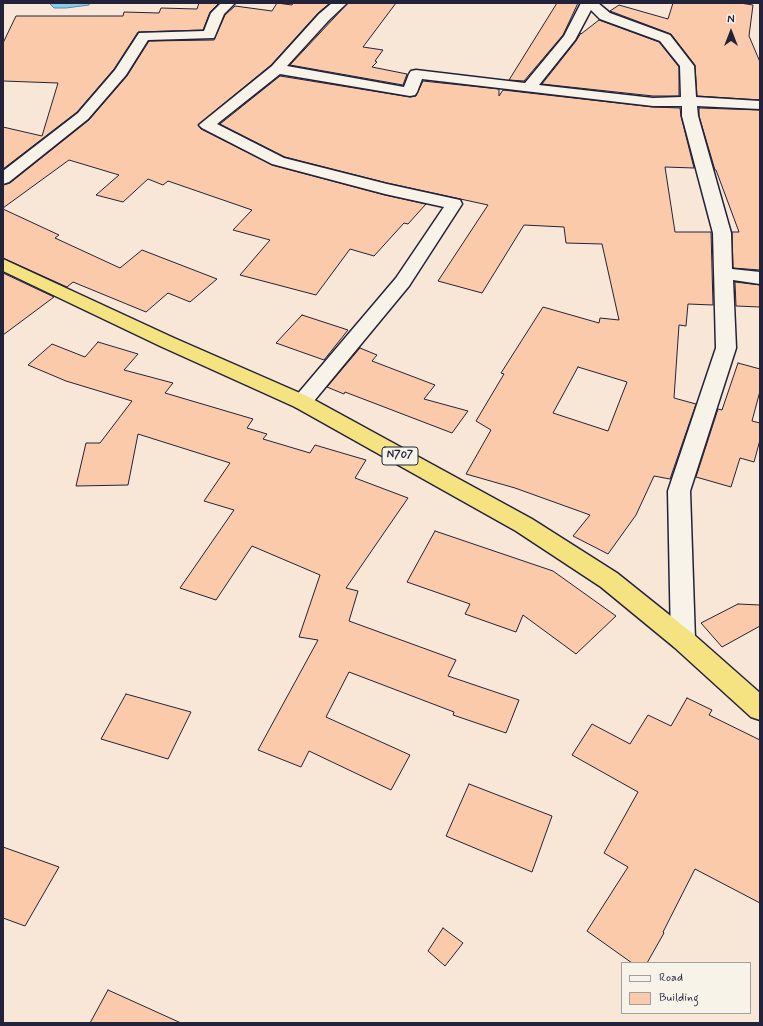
<!DOCTYPE html>
<style>
body{margin:0}
#map{position:relative;width:763px;height:1026px;overflow:hidden;background:#f8e7d6;font-family:Mynerve,sans-serif}
canvas{display:block}
.frame{position:absolute;inset:0;border:4px solid #22223b;pointer-events:none}
.legend{position:absolute;left:621px;top:962px;width:130px;height:52px;box-sizing:border-box;background:#f7f3e8;border:1px solid #a29fa3;margin:0;padding:5px 7px;list-style:none;font-size:12px;color:#22223b}
.legend li{display:flex;align-items:center;gap:8px;height:20px}
.legend b{width:20px;border:1px solid #a29fa3}
.north{position:absolute;left:711px;top:12px;width:40px;height:40px;-webkit-text-stroke:3px #f7f3e8;paint-order:stroke;rotate:0deg;font-size:11px;font-weight:700;line-height:16px;text-align:center;color:#22223b}
.north::after{content:'';display:block;margin:auto;width:14px;height:18px;background:#22223b;clip-path:polygon(50% 0,100% 100%,50% 72%,0 100%)}
</style>
<div id="map">
<canvas width="763" height="1026"></canvas>
<div class="frame"></div>
<ul class="legend">
<li><b style="height:5px;background:#f7f3e8"></b>Road</li>
<li><b style="height:11px;background:#fbcaab"></b>Building</li>
</ul>
<div class="north">N</div>
</div>
<script>
const c = document.querySelector('canvas').getContext('2d');
c.lineJoin = 'round';
function fill(path, color) {
  c.fillStyle = color;
  c.fill(path, 'evenodd');
}
function shape(rows) {
  const path = new Path2D();
  for (const r of rows) {
    path.moveTo(r[0], r[1]);
    for (let i = 2; i < r.length; i += 2) path.lineTo(r[i], r[i + 1]);
  }
  return path;
}
function strokePath(path, color, width, dash) {
  c.strokeStyle = color;
  c.lineWidth = width;
  c.lineCap = dash ? 'butt' : 'round';
  c.setLineDash(dash || []);
  c.stroke(path);
}
function label(font, color, halo, rows, align = 'center') {
  c.font = font + ' Mynerve,sans-serif';
  c.lineWidth = 3;
  c.setLineDash([]);
  c.textBaseline = 'middle';
  c.strokeStyle = halo;
  c.fillStyle = color;
  for (const [text, x, y, turn = 0] of rows) {
    c.save();
    c.translate(x, y);
    c.rotate((+turn || 0) * Math.PI / 180);
    c.textAlign = isNaN(turn) ? turn : align;
    if (halo) c.strokeText(text, 0, 0);
    c.fillText(text, 0, 0);
    c.restore();
  }
}
const water = shape([
 [49,3,90,3,89,5,66,8,54,8,49,3]
]);
const building = shape([
 [199,3,219,3,210,12,203,30,138,32,114,69,77,112,3,169,3,127,42,136,58,83,3,81,3,43,16,16,123,16,124,12,159,13,161,8,197,9,199,3],
 [277,3,292,5,293,3,330,3,318,13,271,65,198,125,201,129,272,165,385,195,426,204,408,224,404,223,374,256,350,249,316,295,240,275,270,240,233,230,252,210,168,181,163,185,148,179,123,202,96,195,119,175,69,160,3,208,3,185,10,183,89,120,127,76,149,41,214,40,225,15,235,6,272,11,277,3],
 [348,3,396,3,363,47,383,50,375,61,377,62,372,67,407,74,403,85,290,65,348,3],
 [557,3,578,3,563,35,524,81,509,80,557,3],
 [673,3,740,3,753,5,749,36,760,62,760,100,697,96,695,65,671,34,610,11,619,5,668,19,673,3],
 [599,20,659,42,679,67,679,96,653,96,542,84,576,41,581,33,581,34,599,20],
 [280,76,410,97,416,96,423,81,499,89,499,96,503,90,653,107,680,108,681,116,694,168,665,167,675,232,711,232,713,305,688,304,686,326,679,325,674,398,696,404,670,479,654,476,636,515,608,554,573,536,590,515,515,488,466,474,491,430,476,421,504,374,501,373,543,307,599,323,600,318,619,320,602,244,566,243,564,227,524,225,482,293,438,281,488,205,387,183,285,157,220,124,280,76],
 [578,367,627,382,608,431,553,413,578,367],
 [699,108,760,110,760,270,733,268,732,232,739,232,716,170,715,170,699,116,699,108],
 [3,209,59,235,55,238,120,268,142,250,217,279,190,302,168,293,146,312,73,282,67,287,3,258,3,209],
 [3,273,54,297,3,335,3,273],
 [735,282,760,285,760,307,736,306,735,282],
 [302,315,348,330,324,360,276,343,302,315],
 [98,342,138,354,124,370,173,383,165,393,253,419,247,428,267,434,263,439,310,453,315,445,366,460,355,478,408,498,346,588,358,591,349,621,456,660,448,676,519,700,506,733,453,715,454,712,349,672,326,717,410,755,391,790,309,751,301,767,258,750,318,640,299,637,320,575,252,546,216,600,180,588,234,510,204,501,230,463,138,434,128,485,76,486,86,443,100,443,132,401,66,381,28,365,52,344,85,357,98,342],
 [360,348,377,355,372,361,435,385,424,399,468,411,452,433,345,392,344,394,327,387,360,348],
 [738,363,760,369,760,391,752,421,760,423,760,440,754,462,740,458,731,487,696,477,718,409,722,410,738,363],
 [435,531,553,571,616,616,576,654,523,615,516,632,465,614,470,604,407,582,435,531],
 [738,604,760,605,760,626,722,647,701,623,738,604],
 [126,694,191,712,168,759,101,739,126,694],
 [687,698,712,710,709,715,760,740,760,903,695,869,663,932,664,933,647,963,632,963,587,931,628,867,604,853,638,792,572,755,592,724,630,744,648,715,671,726,687,698],
 [469,784,552,816,532,872,446,836,469,784],
 [3,847,59,867,25,926,3,918,3,847],
 [443,928,463,943,445,966,428,951,443,928],
 [108,990,181,1023,90,1023,108,990]
]);
const street = shape([
 [221,3,235,3,224,14,214,38,148,40,126,75,88,119,9,182,3,184,3,171,78,113,115,70,139,33,204,31,211,13,221,3],
 [332,3,347,3,329,20,287,66,404,87,409,74,411,71,416,70,525,83,564,36,581,3,598,3,610,13,670,35,694,66,696,97,760,101,760,109,697,106,698,116,731,233,732,269,760,272,760,284,733,280,736,348,690,491,695,640,692,647,683,650,674,647,671,640,668,491,716,348,713,233,682,116,682,106,653,106,422,79,417,92,415,95,410,96,280,74,217,124,284,158,387,184,460,200,462,204,409,286,309,407,302,409,295,407,292,402,295,397,396,278,444,207,385,194,272,164,202,128,199,125,272,66,319,14,332,3],
 [591,10,600,19,660,41,680,66,681,97,653,98,539,85,575,40,591,10]
]);
const highway = shape([
 [3,259,174,338,309,397,532,519,617,573,692,633,760,693,760,720,751,717,674,647,601,587,516,531,295,407,160,346,3,271,3,259]
]);
const shields = [
 [400,456,36]
];
const shieldNames = [
 ["N707",400,456]
];
fill(water, '#86cee7');
strokePath(water, '#5e89a2', 1);
fill(building, '#fbcaab');
strokePath(building, '#22223b', 1);
strokePath(street, '#22223b', 3);
strokePath(highway, '#22223b', 3);
fill(street, '#f7f3e8');
fill(highway, '#f5e382');
for (const [x, y, w] of shields) {
  const box = new Path2D();
  box.roundRect(x - w / 2, y - 9, w, 18, 3);
  c.fillStyle = '#f7f3e8';
  c.fill(box);
  strokePath(box, '#22223b', 1);
}
label('bold 11px', '#22223b', null, shieldNames);
</script>
